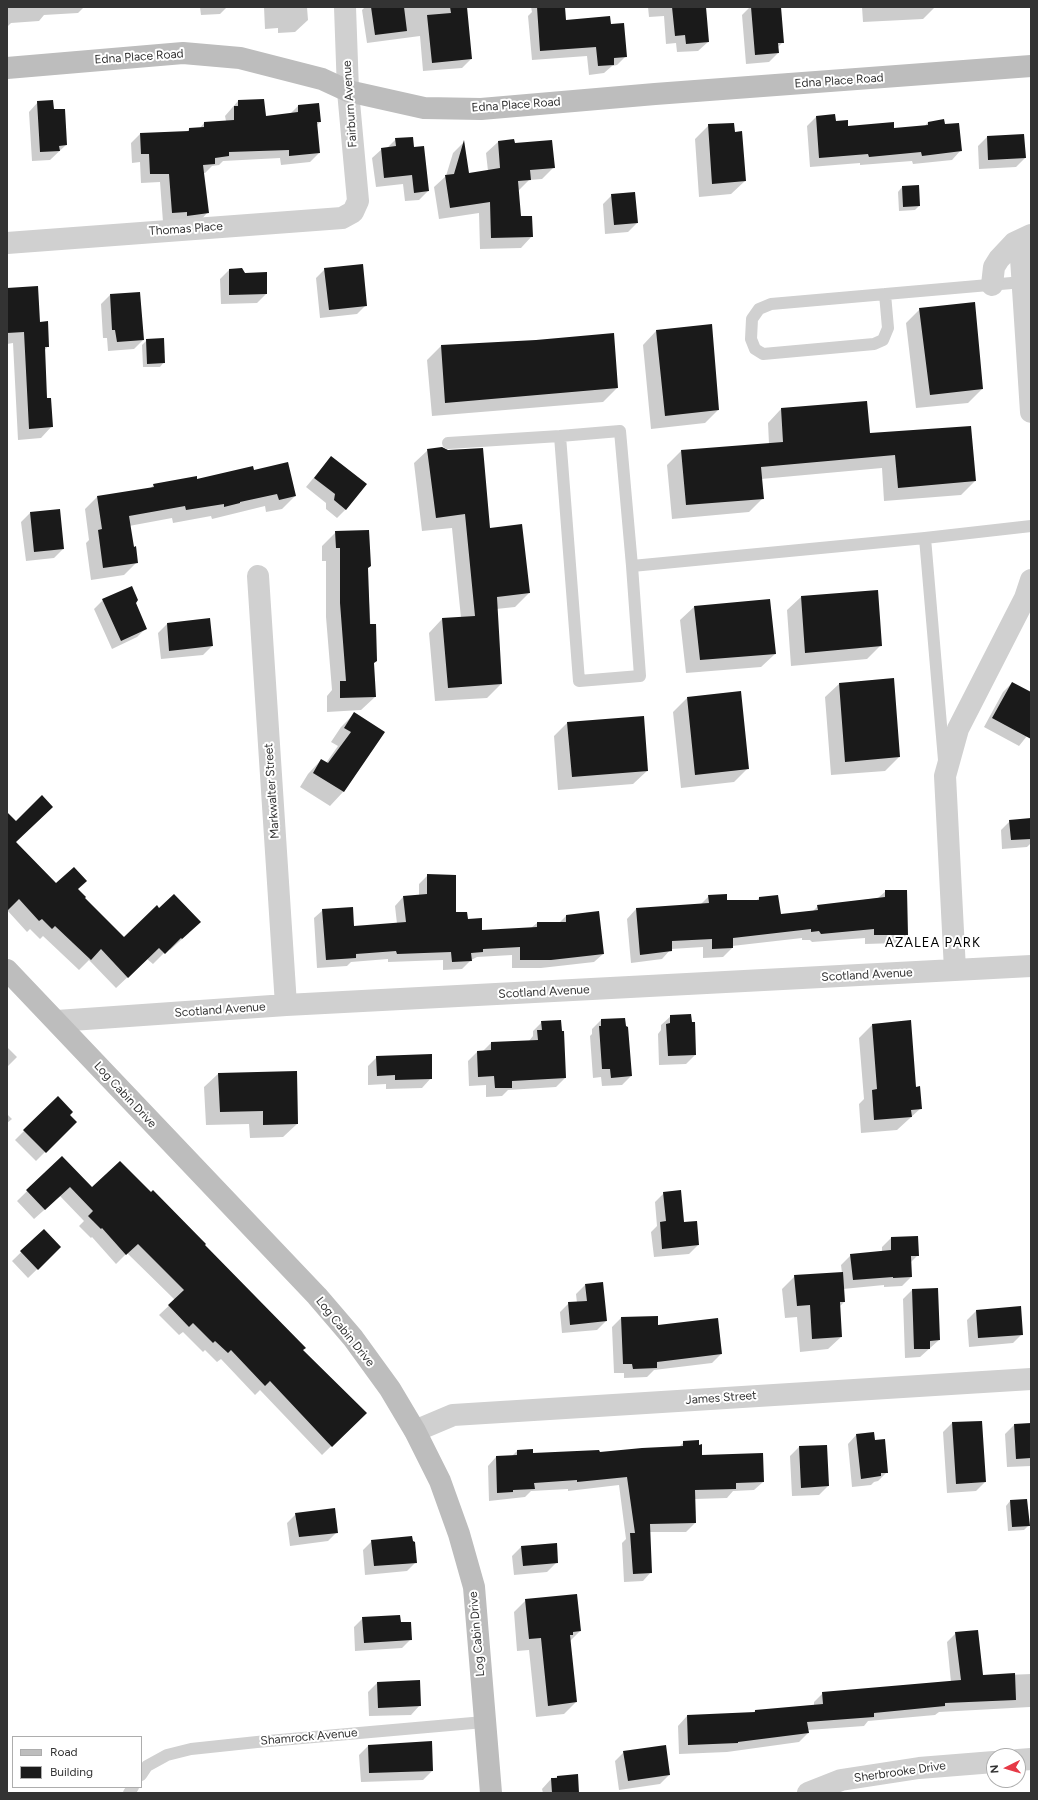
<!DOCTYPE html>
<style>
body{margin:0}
#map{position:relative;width:1038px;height:1800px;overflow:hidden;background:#fff;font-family:Figtree,sans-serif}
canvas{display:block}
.frame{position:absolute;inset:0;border:8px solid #333;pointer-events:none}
.legend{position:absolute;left:12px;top:1736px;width:130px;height:52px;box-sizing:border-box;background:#fff;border:1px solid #adadad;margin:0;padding:5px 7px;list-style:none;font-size:12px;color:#333}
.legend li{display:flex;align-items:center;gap:8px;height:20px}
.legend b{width:20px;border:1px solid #adadad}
.north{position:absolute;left:986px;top:1748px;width:40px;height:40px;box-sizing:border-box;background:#fff;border:1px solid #adadad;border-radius:50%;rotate:265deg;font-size:11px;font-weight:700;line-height:16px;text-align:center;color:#333}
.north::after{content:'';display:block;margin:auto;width:14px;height:18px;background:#e63946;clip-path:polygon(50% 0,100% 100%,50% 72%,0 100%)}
</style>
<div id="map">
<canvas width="1038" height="1800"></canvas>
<div class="frame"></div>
<ul class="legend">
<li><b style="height:5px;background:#bdbdbd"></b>Road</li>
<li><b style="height:11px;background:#1a1a1a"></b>Building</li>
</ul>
<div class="north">N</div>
</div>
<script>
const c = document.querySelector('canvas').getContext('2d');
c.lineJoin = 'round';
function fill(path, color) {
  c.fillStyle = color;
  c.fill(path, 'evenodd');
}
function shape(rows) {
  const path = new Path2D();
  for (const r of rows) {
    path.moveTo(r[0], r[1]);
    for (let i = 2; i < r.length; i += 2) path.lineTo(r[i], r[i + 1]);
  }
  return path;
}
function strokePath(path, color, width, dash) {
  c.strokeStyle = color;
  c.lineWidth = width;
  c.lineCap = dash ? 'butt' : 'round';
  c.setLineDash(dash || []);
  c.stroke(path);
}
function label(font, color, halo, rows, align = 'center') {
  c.font = font + ' Figtree,sans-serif';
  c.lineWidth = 4;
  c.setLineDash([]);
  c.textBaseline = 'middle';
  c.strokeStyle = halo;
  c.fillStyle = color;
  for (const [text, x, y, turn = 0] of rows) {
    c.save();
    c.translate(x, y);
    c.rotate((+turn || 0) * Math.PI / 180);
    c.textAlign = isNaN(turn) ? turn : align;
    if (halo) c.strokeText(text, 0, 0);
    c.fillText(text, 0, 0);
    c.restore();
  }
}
const shadow = shape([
 [7,7,84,7,78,13,44,15,39,21,11,23,7,27],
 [200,7,227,7,220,14,201,15],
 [264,7,307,7,308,20,295,32,278,33,278,28,265,29],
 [365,7,466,7,471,59,462,68,423,71,420,36,367,43,362,10],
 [531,7,564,7,565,21,610,25,626,56,617,65,612,66,604,73,589,75,587,56,532,60,528,16,532,12],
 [648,7,705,7,708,42,698,51,677,52,676,43,666,44,664,16,649,17],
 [750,7,780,7,783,42,777,48,778,53,769,62,746,64,742,15],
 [862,7,935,7,923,19,863,22],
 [263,100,266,117,290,114,298,106,320,122,316,126,319,153,310,162,281,165,280,158,223,161,219,165,212,166,205,173,202,173,207,213,199,222,163,222,160,182,141,183,140,162,132,163,131,143,140,134,186,133,189,129,200,128,204,123,226,121,225,116,238,101],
 [38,102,66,145,50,160,32,161,29,112],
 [834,115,835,122,847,127,893,129,925,126,928,122,944,126,961,150,952,160,913,164,912,161,860,165,860,163,810,167,807,126,816,117],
 [709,125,745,181,731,194,699,197,695,139],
 [987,137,1025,158,1016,167,979,169,978,146],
 [396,139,413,148,428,191,419,200,405,201,403,184,376,187,372,158,382,149,387,148],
 [513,140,514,145,554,167,542,179,529,180,518,191,520,217,532,236,521,248,480,249,479,213,439,219,434,187,446,176,453,153,464,142,468,174,488,171,486,153,498,142],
 [902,187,919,206,915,210,899,211,898,192],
 [612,195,637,223,628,232,605,234,603,204],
 [241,269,266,294,257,303,221,304,220,279,229,270],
 [325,269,366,305,357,314,320,318,316,278],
 [7,289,39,323,48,346,44,351,46,400,52,426,41,438,18,440,13,343,7,344],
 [110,295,143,340,134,349,108,351,107,338,103,338,101,304],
 [920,309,982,389,968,403,916,408,906,323],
 [656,331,718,410,705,423,651,429,643,345],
 [147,340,164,362,160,367,143,367,142,345],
 [441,346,617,388,603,402,432,416,427,360],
 [781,409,869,434,975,481,961,495,884,501,882,468,761,479,763,498,749,512,672,519,667,465,681,451,769,444,768,423],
 [428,450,489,529,529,593,515,607,496,609,501,684,487,698,435,701,429,633,442,619,461,618,452,528,422,531,414,463],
 [331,457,346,509,337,518,326,509,326,503,306,487],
 [253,471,295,496,282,509,266,512,265,506,212,519,211,516,173,523,172,518,129,526,137,562,124,575,91,580,86,543,89,540,85,509,97,497,149,489,154,485,197,480],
 [30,513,63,549,54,558,26,561,21,522],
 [336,532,367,569,375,697,361,710,327,712,327,696,332,690,326,617,326,561,322,561,322,546],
 [801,597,881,645,867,659,791,666,787,610],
 [103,600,135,603,146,628,137,637,112,649,94,609],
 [769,600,775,654,761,667,686,673,680,620,694,607],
 [209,620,212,646,203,655,161,659,158,633,167,624],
 [1012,683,1031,693,1031,731,1019,746,984,727,1003,692],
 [839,684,899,757,885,771,831,775,825,697],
 [687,698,748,768,734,782,681,788,673,712],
 [354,714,384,732,343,792,330,806,300,787,308,774,321,760,326,763,338,746,331,742,341,727],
 [568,722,647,771,633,784,558,790,554,736],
 [7,817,15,843,56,885,77,890,124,938,189,933,170,950,169,948,153,964,147,959,116,988,89,960,79,970,43,936,40,939,30,929,27,932,7,910],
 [1031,819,1031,843,1027,847,1002,849,1001,830,1010,821],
 [428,875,455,913,481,931,531,928,537,923,559,923,566,916,603,954,594,962,541,968,512,968,512,955,477,957,471,960,462,969,443,970,443,960,388,962,388,959,351,962,347,966,317,968,314,918,323,910,353,927,397,924,395,906,403,897,419,895,419,884],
 [886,891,907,934,898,943,865,944,865,938,812,942,810,940,802,940,802,938,732,946,732,948,723,957,703,958,703,947,671,949,662,959,631,963,627,919,636,909,700,905,709,896,726,901,756,901,759,898,780,915,812,912,818,906,878,898],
 [671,1016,695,1055,686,1064,659,1065,658,1034,661,1030,661,1025],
 [601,1020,631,1076,622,1085,602,1086,601,1077,593,1078,590,1036,592,1034,592,1029],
 [542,1022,565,1078,556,1087,508,1090,502,1096,486,1097,486,1085,469,1086,468,1061,477,1052,483,1051,491,1043,529,1041,533,1036,533,1031],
 [873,1024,915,1088,921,1108,897,1130,861,1133,859,1104,864,1099,859,1038],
 [7,1047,17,1057,7,1067],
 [377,1057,431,1078,422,1088,386,1089,386,1084,368,1085,368,1066],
 [218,1074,297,1124,283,1137,250,1138,249,1124,206,1125,204,1087],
 [58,1097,68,1115,75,1122,36,1161,15,1140],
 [7,1114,12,1119,7,1123],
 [62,1157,92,1189,204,1245,302,1350,365,1413,322,1455,260,1390,255,1395,221,1359,217,1362,205,1350,203,1352,183,1332,179,1335,159,1315,175,1300,127,1253,116,1264,92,1237,91,1238,79,1226,84,1221,60,1196,34,1219,17,1201],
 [664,1193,698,1245,689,1254,654,1257,651,1232,657,1226,655,1202],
 [44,1230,60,1247,28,1278,12,1261],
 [891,1238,918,1255,910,1263,911,1277,902,1286,884,1287,884,1285,843,1289,844,1302,839,1307,841,1337,828,1349,800,1352,797,1317,785,1318,782,1289,795,1276,842,1273,841,1265,851,1255,882,1252,882,1247],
 [585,1285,606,1321,597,1330,562,1333,560,1312,569,1303,577,1303,576,1294],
 [912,1290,939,1340,920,1357,905,1358,903,1299],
 [976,1311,1022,1334,1013,1343,969,1347,967,1320],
 [621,1318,657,1326,721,1354,712,1363,654,1370,647,1377,624,1378,624,1373,614,1373,612,1327],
 [981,1422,985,1482,976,1491,947,1493,943,1432,952,1423],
 [1031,1424,1031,1466,1007,1467,1005,1434,1014,1425],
 [857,1434,874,1441,887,1472,878,1481,874,1482,871,1485,852,1487,848,1444],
 [684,1442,701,1456,763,1482,754,1490,733,1491,727,1498,695,1499,695,1523,686,1532,649,1532,651,1572,643,1581,624,1582,622,1543,626,1539,619,1485,568,1491,568,1489,531,1491,525,1497,489,1501,488,1466,496,1457,512,1456,517,1451,532,1454,599,1453,678,1448],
 [799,1447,828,1486,819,1495,792,1496,790,1456],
 [1010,1501,1029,1525,1024,1530,1008,1531,1006,1506],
 [296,1514,337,1532,328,1541,290,1546,287,1523],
 [372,1541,416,1562,407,1571,365,1575,363,1550],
 [521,1547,556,1563,547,1572,514,1575,512,1556],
 [526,1600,580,1631,570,1641,576,1702,564,1714,536,1717,529,1650,517,1651,514,1612],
 [363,1618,400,1623,411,1639,402,1648,355,1651,354,1627],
 [956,1633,982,1676,1031,1674,1031,1709,1030,1707,939,1712,935,1715,868,1721,864,1726,808,1730,808,1733,799,1742,727,1752,679,1754,678,1726,687,1716,753,1713,755,1711,814,1705,814,1702,823,1693,951,1682,947,1642],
 [377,1683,420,1705,411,1715,369,1716,368,1692],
 [368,1746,432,1771,423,1780,361,1782,359,1755],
 [624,1752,669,1775,660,1784,619,1790,615,1761],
 [557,1777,578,1793,543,1793,542,1789,551,1779]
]);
const building = shape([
 [371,7,404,7,407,31,375,35],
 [450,7,467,7,472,59,432,63,427,15,451,13],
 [537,7,565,7,566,20,610,16,611,24,624,23,627,57,614,58,614,65,598,66,596,47,540,51],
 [672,7,706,7,709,42,686,44,685,35,675,36],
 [751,7,781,7,784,43,778,43,779,53,755,55],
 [264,99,266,116,298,112,298,105,319,103,321,122,317,122,320,153,289,156,289,150,229,152,229,156,215,158,215,164,203,165,209,213,187,216,187,212,172,213,169,174,150,174,149,154,141,154,140,133,189,131,189,128,204,127,204,122,234,120,234,106,238,106,238,100],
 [53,100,54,109,65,109,67,145,59,146,60,151,40,152,37,101],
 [835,114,836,121,848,120,848,126,894,122,894,128,928,125,928,122,944,119,945,124,959,123,962,151,922,156,921,152,869,157,868,154,819,158,816,116],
 [734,123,735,132,742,131,746,181,712,184,708,124],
 [1024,134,1026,158,988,160,987,136],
 [413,137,414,147,424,146,429,191,414,193,412,175,384,178,381,148,396,146,395,138],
 [514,139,515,143,552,140,555,168,530,170,531,180,518,181,521,216,532,216,533,237,491,238,490,202,450,208,445,175,454,174,464,140,469,173,500,168,498,141],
 [919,185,920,206,903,207,902,186],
 [635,192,638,223,614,225,611,194],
 [363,264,367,306,329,310,324,268],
 [242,268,245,273,267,272,267,294,229,295,229,269],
 [38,286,40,322,48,321,49,347,45,347,47,398,51,398,53,427,29,429,24,332,7,333,7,288],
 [140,292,144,340,117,342,115,330,112,330,110,294],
 [975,302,983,389,930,395,919,308],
 [712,324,719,410,665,416,656,330],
 [614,333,618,388,445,403,441,345,536,340],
 [164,338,165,363,147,364,146,339],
 [867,401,870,433,971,426,976,481,898,488,895,455,761,467,764,499,686,505,681,450,783,442,781,408],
 [442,447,448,450,483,448,490,528,522,524,530,593,497,597,502,684,448,688,442,618,475,616,465,514,436,518,427,449],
 [331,456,367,484,346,510,334,500,335,494,314,478],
 [288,462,296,496,279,500,277,494,240,502,240,503,224,507,224,504,186,510,185,506,129,516,134,547,136,546,138,563,103,568,98,530,102,529,97,496,154,487,153,484,197,476,197,479,253,466,254,470],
 [60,509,64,549,34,552,30,512],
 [369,530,371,566,368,568,370,624,376,624,377,661,374,663,376,697,340,698,340,681,346,681,340,603,340,548,336,548,335,531],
 [132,586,138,600,136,603,147,629,121,641,102,599],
 [878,590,882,646,805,653,801,596],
 [770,599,776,654,700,660,694,606],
 [210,618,213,646,169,651,167,623],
 [894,678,900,757,845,762,839,683],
 [1012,682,1031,692,1031,739,992,718],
 [741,691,749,769,695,775,687,697],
 [354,712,385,732,344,792,313,773,321,759,328,763,351,732,344,728],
 [644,716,648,771,572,777,567,722],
 [42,795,53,807,16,842,56,883,74,867,87,881,78,889,86,897,85,898,124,937,157,905,159,908,174,894,201,922,182,939,181,938,165,954,159,948,128,978,101,949,91,960,55,926,52,929,42,919,39,921,19,899,7,911,7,812,16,821],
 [1031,818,1031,839,1011,840,1009,820],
 [427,874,456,875,456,912,467,912,468,919,482,918,482,930,537,927,537,922,566,922,566,915,599,911,604,954,551,960,520,960,520,947,483,949,483,952,471,953,472,961,452,962,451,952,397,954,396,951,356,954,356,958,326,960,322,909,353,907,354,926,406,922,403,896,427,894],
 [885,890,907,890,908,935,874,935,874,929,821,934,819,931,811,932,811,929,733,938,733,948,712,949,712,939,672,941,672,951,640,955,636,908,709,903,708,895,727,894,727,900,759,900,759,897,778,895,781,914,818,910,817,905,885,897],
 [691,1014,692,1022,695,1022,696,1055,668,1056,666,1024,670,1023,670,1015],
 [625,1018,626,1026,628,1027,632,1076,611,1078,610,1069,602,1069,599,1026,601,1026,601,1019],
 [561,1020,562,1031,564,1031,566,1078,512,1081,512,1088,495,1088,494,1076,478,1077,477,1051,491,1050,491,1042,538,1040,537,1030,542,1030,541,1021],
 [911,1020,916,1087,920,1086,922,1109,911,1110,912,1117,874,1120,872,1090,877,1089,872,1024],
 [432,1054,432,1079,395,1080,395,1075,377,1076,376,1056],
 [297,1071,298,1124,263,1125,263,1111,220,1112,218,1073],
 [58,1096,73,1112,70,1115,77,1122,46,1153,23,1130],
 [62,1156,92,1187,120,1161,151,1192,153,1190,206,1244,205,1245,306,1348,303,1350,367,1413,332,1447,270,1381,265,1386,231,1350,228,1353,215,1341,213,1343,193,1323,189,1327,168,1305,184,1290,138,1244,126,1255,102,1228,101,1229,88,1216,93,1211,70,1187,45,1210,26,1190],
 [681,1190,684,1222,697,1221,699,1245,662,1249,660,1222,666,1221,663,1192],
 [44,1229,61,1247,38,1270,20,1251],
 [918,1236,919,1256,911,1256,912,1277,893,1278,893,1277,853,1280,850,1254,891,1250,891,1237],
 [843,1272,845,1302,840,1302,842,1337,812,1339,810,1305,797,1306,794,1275],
 [603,1282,607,1321,570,1325,568,1302,587,1301,585,1284],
 [938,1288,940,1340,930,1341,930,1349,914,1349,912,1289],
 [1021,1306,1023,1335,978,1338,976,1310],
 [658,1316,658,1325,718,1318,722,1354,657,1362,657,1368,633,1369,632,1364,623,1364,621,1317],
 [982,1421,986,1482,956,1484,952,1422],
 [1031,1423,1031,1458,1016,1459,1014,1424],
 [874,1432,875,1440,885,1439,888,1473,881,1473,881,1476,861,1479,856,1434],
 [699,1440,699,1445,702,1444,702,1455,763,1453,764,1482,736,1483,736,1489,695,1490,696,1523,650,1524,652,1573,633,1574,630,1533,635,1533,627,1477,577,1482,577,1480,534,1483,535,1489,513,1490,513,1492,497,1493,496,1456,517,1455,517,1450,533,1449,533,1453,599,1450,600,1452,642,1448,683,1446,683,1441],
 [827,1445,829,1486,801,1488,799,1446],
 [1027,1499,1030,1526,1012,1527,1010,1500],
 [335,1508,338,1533,299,1537,295,1513],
 [412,1536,413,1541,415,1542,417,1563,374,1566,371,1540],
 [557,1543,558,1563,523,1566,521,1546],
 [577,1594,581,1631,573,1632,573,1635,570,1635,577,1702,548,1706,541,1638,529,1639,525,1599],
 [400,1615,401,1622,411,1622,412,1640,364,1643,362,1617],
 [978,1630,983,1675,1015,1673,1016,1700,945,1703,945,1706,874,1713,874,1717,807,1722,809,1733,738,1742,738,1743,688,1745,687,1715,755,1712,755,1710,823,1704,822,1692,961,1680,955,1632],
 [420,1680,421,1706,378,1708,377,1682],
 [432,1741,433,1771,369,1773,368,1745],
 [666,1745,670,1775,628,1781,623,1751],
 [578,1774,579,1793,552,1793,551,1778,557,1778,557,1776]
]);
const lane = shape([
 [885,294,888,328,883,340,874,344,763,354,755,349,751,339,752,319,759,309,771,304,1023,282],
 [560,436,620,431,632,566,925,538,1031,526],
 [448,443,560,436,579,681,640,676,632,566],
 [925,538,944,760],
 [141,1775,147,1766,167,1755,191,1749,257,1742,484,1722],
 [129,1793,133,1787]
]);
const street = shape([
 [1031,238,1023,249,1021,258,1031,412],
 [7,243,342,218,353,212,358,201,348,91,345,7],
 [992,285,994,267,999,259,1014,243,1031,235],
 [258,576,286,1005],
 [955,970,945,776,958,729,1025,598,1031,580],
 [57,1021,286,1005,1031,966],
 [415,1431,453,1415,1031,1379],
 [1018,1760,1031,1759],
 [808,1793,841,1780,919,1768,994,1762]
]);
const secondary = shape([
 [7,68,183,53,240,58,322,79,348,91,424,108,481,109,655,94,1031,66],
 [7,970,317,1296,353,1338,390,1389,415,1431,440,1481,459,1534,474,1587,491,1793]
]);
const streetNames = [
 ["Edna Place Road",139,57,-4],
 ["Edna Place Road",839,81,-4],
 ["Fairburn Avenue",350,104,-94],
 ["Edna Place Road",516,105,-4],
 ["Thomas Place",186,229,-4],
 ["Markwalter Street",272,791,-94],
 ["Scotland Avenue",867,975,-3],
 ["Scotland Avenue",544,992,-3],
 ["Scotland Avenue",220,1010,-4],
 ["Log Cabin Drive",125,1095,47],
 ["Log Cabin Drive",345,1332,51],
 ["James Street",721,1398,-4],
 ["Log Cabin Drive",477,1634,-95],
 ["Shamrock Avenue",309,1737,-5],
 ["Sherbrooke Drive",900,1772,-8]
];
const neighbourhoodNames = [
 ["AZALEA PARK",933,943]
];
fill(shadow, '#0003');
fill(building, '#1a1a1a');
strokePath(lane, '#d0d0d0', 12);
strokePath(street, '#d0d0d0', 22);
strokePath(secondary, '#bdbdbd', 22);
label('12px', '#333', '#fff', streetNames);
c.letterSpacing = '1px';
label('13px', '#000', '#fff', neighbourhoodNames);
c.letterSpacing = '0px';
</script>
